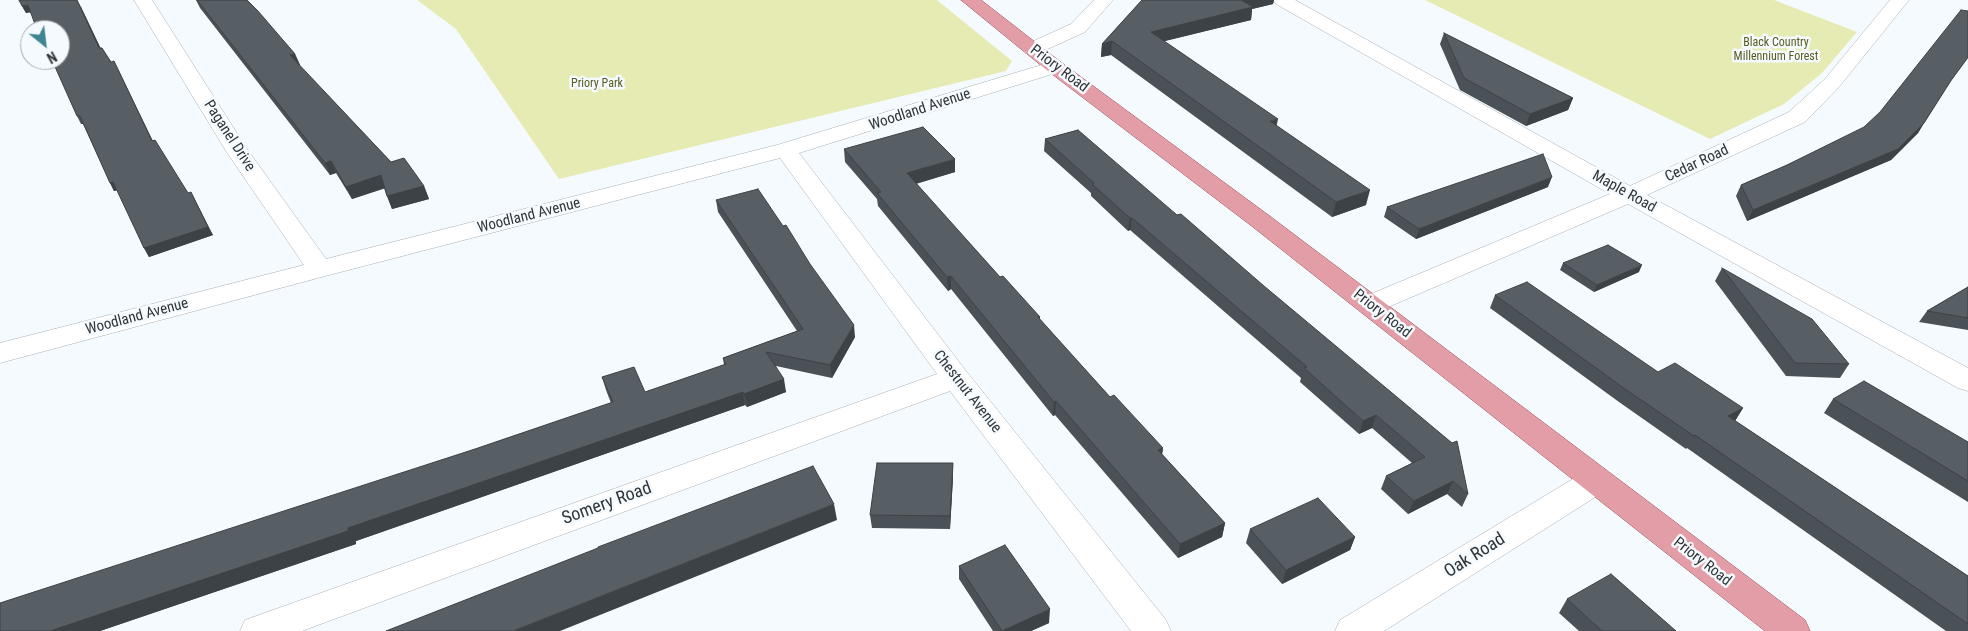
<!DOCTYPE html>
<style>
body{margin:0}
#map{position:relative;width:1968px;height:631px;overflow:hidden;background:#f5fafe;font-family:"Roboto Condensed",sans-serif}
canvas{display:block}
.north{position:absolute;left:20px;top:20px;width:50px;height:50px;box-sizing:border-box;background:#f5fafe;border:1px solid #a7abae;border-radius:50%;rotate:151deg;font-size:14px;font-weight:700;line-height:20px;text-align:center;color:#313437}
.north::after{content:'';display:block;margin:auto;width:18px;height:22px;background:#408592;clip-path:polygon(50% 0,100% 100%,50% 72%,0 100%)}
</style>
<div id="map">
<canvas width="1968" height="631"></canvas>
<div class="north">N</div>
</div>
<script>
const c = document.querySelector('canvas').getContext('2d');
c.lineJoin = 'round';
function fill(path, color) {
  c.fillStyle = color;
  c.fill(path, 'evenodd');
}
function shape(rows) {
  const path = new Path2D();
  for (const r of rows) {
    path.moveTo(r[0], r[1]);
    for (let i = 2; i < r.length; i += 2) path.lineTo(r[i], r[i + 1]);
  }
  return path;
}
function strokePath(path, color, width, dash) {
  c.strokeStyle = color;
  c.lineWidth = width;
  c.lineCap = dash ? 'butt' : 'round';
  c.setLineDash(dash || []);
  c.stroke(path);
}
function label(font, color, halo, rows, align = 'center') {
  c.font = font + ' "Roboto Condensed",sans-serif';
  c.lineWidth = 5;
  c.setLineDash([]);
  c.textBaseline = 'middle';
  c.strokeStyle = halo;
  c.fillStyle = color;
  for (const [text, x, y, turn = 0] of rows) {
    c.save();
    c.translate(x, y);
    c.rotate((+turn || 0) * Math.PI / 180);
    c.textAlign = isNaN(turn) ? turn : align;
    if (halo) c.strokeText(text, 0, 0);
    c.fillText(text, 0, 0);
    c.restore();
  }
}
const green = shape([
 [417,0,937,0,1012,61,1006,71,559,179,456,29],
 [1425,0,1774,0,1857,32,1822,73,1784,104,1710,139]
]);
const street = shape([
 [134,0,152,0,247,149,326,259,777,145,1048,63,1055,61,1062,63,1065,67,1062,71,799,153,966,371,1166,620,1171,631,1131,631,950,391,302,631,240,631,245,620,937,374,780,158,329,275,0,363,0,343,304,265,226,151,134,0],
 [1094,0,1113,0,1085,32,1039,53,1032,55,1025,53,1022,49,1025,45,1071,24,1094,0],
 [1273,0,1295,0,1630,186,1789,112,1825,79,1890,0,1909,0,1839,87,1805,122,1647,195,1968,368,1968,391,1958,388,1628,204,1379,311,1369,314,1359,311,1355,305,1359,299,1610,194,1276,4,1273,0],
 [1597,468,1608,471,1613,480,1608,489,1384,631,1335,631,1340,620,1586,471,1597,468]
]);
const primary = shape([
 [961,0,981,0,1062,63,1271,217,1805,620,1810,631,1765,631,1253,227,1048,71,961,0]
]);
const wall = shape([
 [196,0,247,0,295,54,300,65,299,65,391,162,424,186,429,199,392,209,384,188,352,199,336,173,330,175,200,8],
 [1142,0,1274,0,1273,4,1252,9,1251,20,1164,41,1277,126,1366,205,1332,217,1111,55,1101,57,1102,44],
 [22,6,81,7,100,48,111,62,118,69,153,141,213,235,149,257,144,248,117,190,114,191,83,124,81,124,77,116,53,62,52,63,50,60,60,60,30,12,26,13],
 [1444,33,1573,98,1568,110,1526,126,1460,90,1440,44],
 [1945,89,1918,133,1891,160,1747,221,1736,196,1741,185,1787,165],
 [1078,130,1468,494,1462,507,1447,494,1408,514,1381,489,1386,476,1412,463,1372,428,1359,434,1300,382,1301,378,1130,230,1128,231,1091,196,1091,193,1044,151,1045,139],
 [844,149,955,172,916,184,1000,277,1040,317,1040,320,1110,397,1163,448,1162,454,1225,523,1222,537,1178,558,1055,415,1053,416,951,289,948,291,878,206,877,199,845,162],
 [1548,187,1416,239,1384,217,1387,207],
 [716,200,810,264,855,337,832,378,776,366,786,392,747,407,745,405,356,541,356,544,100,631,0,631,475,449,611,403,606,390,602,377,645,392,724,365,723,358,797,331,718,212],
 [1563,263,1639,272,1594,292,1560,270],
 [1722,268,1849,364,1840,378,1786,376,1715,281],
 [1968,287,1968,330,1919,322,1927,311],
 [1495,295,1658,372,1743,408,1735,421,1968,576,1968,631,1946,631,1687,448,1686,449,1619,402,1490,308],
 [1833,399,1968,442,1968,502,1824,413],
 [953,477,950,529,872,528,870,515],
 [1250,529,1355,537,1350,550,1282,584,1246,543],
 [959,566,1049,623,1031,631,993,631,959,579],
 [1567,599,1676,631,1579,631,1559,613]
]);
const shadedWall = shape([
 [77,0,81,7,104,55,99,48],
 [1241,0,1274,0,1273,4,1252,9,1251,20,1149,45,1151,32],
 [28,5,32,12,26,13,22,6],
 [1112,41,1111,55,1101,57,1102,44],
 [295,54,300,65,295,67,290,55],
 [1968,57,1968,58,1945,89,1952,79],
 [114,61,118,69,156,149,152,141],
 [1573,98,1568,110,1526,126,1530,114],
 [1278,119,1275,133,1270,121],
 [1924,123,1918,133,1891,160,1747,221,1753,210],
 [955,159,955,172,908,186,907,173],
 [331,161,336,173,330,175,325,163],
 [381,175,386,188,352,199,346,187],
 [1552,177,1548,187,1416,239,1419,229],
 [113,182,118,190,114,191,110,183],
 [424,186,429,199,392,209,387,196],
 [1370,190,1366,205,1332,217,1336,202],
 [191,192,213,235,149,257,144,248],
 [1130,218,1132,218,1130,230,1128,231],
 [1642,265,1639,272,1594,292,1597,285],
 [951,276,951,289,948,291,947,277],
 [854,325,855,337,832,378,830,365],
 [784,379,786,392,747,407,744,394],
 [743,392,745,405,356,541,356,544,100,631,50,631],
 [1056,401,1055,415,1053,416,1054,402],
 [1743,408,1735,421,1728,416],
 [1376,415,1372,428,1359,434,1363,421],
 [1163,448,1161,462,1158,450],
 [953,463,953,477,950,529,950,516],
 [1453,481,1447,494,1408,514,1414,501],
 [834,504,837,520,560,631,513,631],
 [1225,523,1222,537,1178,558,1180,544],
 [1355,537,1350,550,1282,584,1286,570],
 [1050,609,1049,623,1031,631,1002,631]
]);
const building = shape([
 [19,0,77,0,99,48,102,48,111,62,114,61,152,141,155,140,188,193,191,192,208,227,144,248,113,182,110,183,80,116,77,116,52,60,60,60,60,30,37,30,28,5,22,6,19,0],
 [197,0,247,0,258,11,295,54,290,55,391,162,404,158,424,186,387,196,381,175,346,187,331,161,325,163,197,0],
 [1142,0,1241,0,1253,7,1151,32,1278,119,1270,121,1370,190,1336,202,1112,41,1102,44,1142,0],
 [1961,10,1968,11,1968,57,1952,79,1924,123,1898,149,1753,210,1741,185,1787,165,1864,127,1880,112,1961,10],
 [1444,33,1573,98,1530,114,1464,78,1444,33],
 [923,127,955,159,907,173,1000,277,1003,276,1040,317,1038,317,1110,397,1114,395,1163,448,1158,450,1225,523,1180,544,1056,401,1054,402,951,276,947,277,877,193,881,192,844,149,923,127],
 [1078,130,1177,215,1181,214,1264,286,1452,443,1457,441,1468,494,1453,481,1414,501,1386,476,1425,457,1376,415,1363,421,1304,368,1307,367,1132,218,1130,218,1092,184,1094,183,1045,139,1078,130],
 [1543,154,1552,177,1419,229,1387,207,1543,154],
 [758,189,783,226,786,225,810,264,854,325,830,365,766,352,784,379,744,394,743,392,348,528,348,531,50,631,0,631,0,603,475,449,613,402,602,377,634,367,645,392,726,364,723,358,803,329,716,200,758,189],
 [1608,245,1642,265,1597,285,1563,263,1608,245],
 [1722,268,1812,319,1849,364,1795,363,1722,268],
 [1527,282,1658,372,1675,363,1743,408,1728,416,1968,576,1968,624,1695,435,1694,436,1625,389,1495,295,1527,282],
 [1968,287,1968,318,1927,311,1968,287],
 [1864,381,1968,442,1968,481,1833,399,1864,381],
 [877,463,953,463,950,516,870,515,877,463],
 [813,466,834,504,513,631,386,631,598,548,598,547,813,466],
 [1318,498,1355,537,1286,570,1250,529,1318,498],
 [1005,545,1050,609,1002,631,959,566,1005,545],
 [1611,574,1676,631,1602,631,1567,599,1611,574]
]);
const farParknames = [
 ["Black Country",1776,43],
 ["Millennium Forest",1776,57],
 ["Priory Park",597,84]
];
const streetNames = [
 ["Priory Road",1059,69,37],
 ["Woodland Avenue",920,110,-18],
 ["Paganel Drive",229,136,57],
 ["Cedar Road",1697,164,-25],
 ["Maple Road",1624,192,29],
 ["Woodland Avenue",529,216,-14],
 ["Priory Road",1382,314,38],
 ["Woodland Avenue",137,317,-15],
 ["Chestnut Avenue",967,392,52],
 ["Priory Road",1702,562,38]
];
const nearStreetnames = [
 ["Somery Road",607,504,-20],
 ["Oak Road",1475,556,-32]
];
fill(green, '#e6ebb3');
strokePath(street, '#a7afb6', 1);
strokePath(primary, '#984e5a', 1);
fill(street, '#fff');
fill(primary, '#e39da7');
fill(wall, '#4b5257');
fill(shadedWall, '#3d4247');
fill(building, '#575f65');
strokePath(building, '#3d4247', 1);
label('12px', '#585c1f', '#f5fafe', farParknames);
label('15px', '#313437', '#f5fafe', streetNames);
label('18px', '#313437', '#f5fafe', nearStreetnames);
</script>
